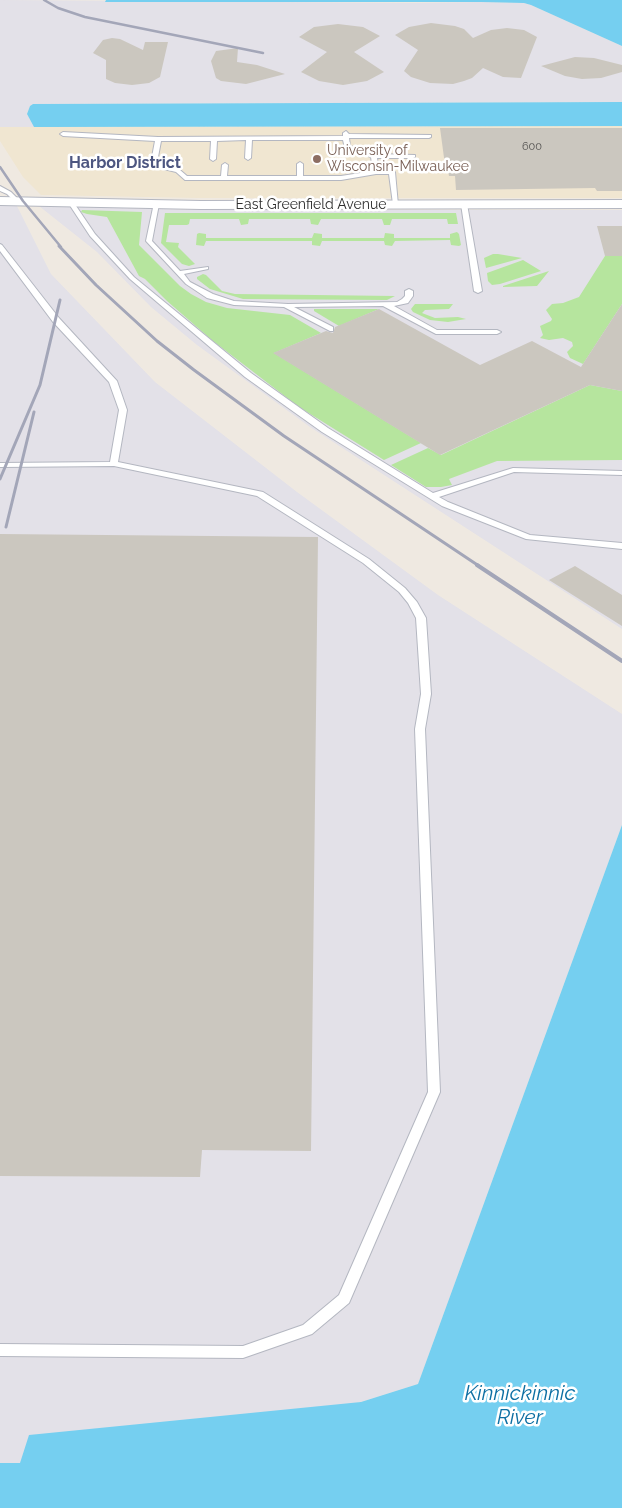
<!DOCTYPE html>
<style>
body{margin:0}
canvas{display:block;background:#efe9e1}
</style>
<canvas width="622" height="1508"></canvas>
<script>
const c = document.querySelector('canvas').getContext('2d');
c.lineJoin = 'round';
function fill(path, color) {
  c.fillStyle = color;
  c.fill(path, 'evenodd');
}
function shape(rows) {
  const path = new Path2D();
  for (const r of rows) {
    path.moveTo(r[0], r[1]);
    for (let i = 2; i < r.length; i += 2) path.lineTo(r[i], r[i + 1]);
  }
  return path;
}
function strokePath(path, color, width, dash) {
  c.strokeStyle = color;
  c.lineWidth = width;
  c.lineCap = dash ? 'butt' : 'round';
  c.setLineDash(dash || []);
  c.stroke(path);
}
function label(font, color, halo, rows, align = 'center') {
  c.font = font + ' Raleway,sans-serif';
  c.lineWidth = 5;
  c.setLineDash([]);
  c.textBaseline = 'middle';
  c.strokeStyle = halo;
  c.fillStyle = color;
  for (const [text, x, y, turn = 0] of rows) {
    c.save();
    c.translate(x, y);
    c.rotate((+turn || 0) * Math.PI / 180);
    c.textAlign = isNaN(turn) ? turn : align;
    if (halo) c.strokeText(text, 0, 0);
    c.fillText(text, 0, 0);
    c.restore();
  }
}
const industrial = shape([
 [0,0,413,3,481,2,524,3,531,5,622,46,622,102,33,104,30,106,27,114,34,127,0,127],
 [0,206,17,206,51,274,155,382,297,492,438,595,622,714,622,825,418,1384,361,1402,20,1463,0,1463],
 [39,206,201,210,622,210,622,629,310,427,197,345,151,307,97,252]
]);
const education = shape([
 [622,126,622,198,198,198,41,195,23,177,0,141,0,127]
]);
const green = shape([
 [82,210,142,212,139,245,180,286,191,294,206,302,227,308,290,315,321,333,274,353,421,443,384,460,299,407,213,341,167,301,145,279,139,276,107,217,87,214,81,212],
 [165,213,456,213,458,224,448,224,447,219,392,219,390,225,384,225,382,219,321,219,318,225,311,224,310,219,249,219,248,224,241,225,239,219,190,219,189,224,187,225,169,225,166,242,179,243,178,247,195,264,189,266,182,264,161,243],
 [457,232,459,234,461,245,459,246,451,245,450,240,395,241,392,246,385,245,384,241,322,241,320,246,312,245,312,241,206,241,204,246,196,245,197,234,199,233,206,234,206,238,312,238,314,233,322,234,322,238,384,238,385,233,394,234,394,238,450,238,450,234],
 [493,254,498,254,522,258,486,268,484,258],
 [605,256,622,256,622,304,583,364,570,358,567,352,573,346,572,342,563,338,549,340,540,338,543,335,540,326,551,321,552,319,546,310,552,304,563,303,579,297],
 [523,260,541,271,500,284,492,285,488,281,487,273],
 [549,271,537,286,503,287,503,286],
 [203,274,206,275,222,291,235,294,395,296,387,300,243,299,210,289,197,279,197,277],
 [415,304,453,304,449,309,425,310,422,313,435,318,458,317,466,319,448,322,430,320,413,312,411,309],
 [314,309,379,309,339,326,314,311],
 [590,385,622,391,622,460,497,461,449,479,452,485,441,487,426,487,391,465,428,448,441,455]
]);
const water = shape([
 [106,0,622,0,622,46,531,5,524,3,481,2,105,2],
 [622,102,622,126,34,127,27,114,30,106,33,104],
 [622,825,622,1508,0,1508,0,1463,20,1463,29,1435,361,1402,418,1384]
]);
const building = shape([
 [431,23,455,26,464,29,473,38,491,30,507,28,524,30,537,37,521,78,503,77,483,68,472,78,464,81,453,84,430,83,411,77,404,71,418,50,395,35,409,27],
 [338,24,363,27,380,36,354,52,384,72,367,81,343,85,319,81,301,72,327,52,299,37,314,27],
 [112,38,120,39,143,50,145,42,168,42,160,77,149,83,132,85,115,83,106,79,106,60,93,53,103,40],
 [238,48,237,62,257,65,285,74,246,84,221,81,216,78,211,61,216,51],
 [575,57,594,58,622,65,622,72,601,78,582,79,565,76,541,66],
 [440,128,622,128,622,191,597,191,595,188,456,190,455,176,449,176,447,165,445,165],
 [597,226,622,226,622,256,605,256],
 [622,304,622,391,590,385,440,455,273,353,326,331,333,333,335,327,379,309,480,365,532,341,581,367],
 [0,534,318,537,311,1151,202,1150,200,1177,0,1176],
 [575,566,622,595,622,626,549,580]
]);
const lane = shape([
 [346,131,349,134,431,135,431,137,429,138,349,138,350,146,375,154,415,155,415,157,413,158,377,158,379,170,392,170,395,172,398,205,393,204,389,174,376,174,341,180,185,180,176,172,152,166,155,164,180,170,187,176,221,176,222,165,225,163,228,165,227,176,297,176,297,164,300,162,303,164,303,176,341,176,373,171,371,157,345,148,343,140,252,140,251,158,248,160,245,158,246,140,217,141,216,159,213,161,210,159,211,141,161,141,158,157,155,159,152,157,155,141,63,136,60,134,63,132,158,137,343,136,343,133,346,131],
 [0,186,11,192,19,200,19,202,15,202,7,194,0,191,0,186],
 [68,200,72,200,95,234,134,277,251,373,328,428,433,493,513,468,622,471,622,475,514,472,439,497,448,502,530,535,622,543,622,549,526,539,442,506,322,432,245,377,130,279,90,236,67,201,68,200],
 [464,202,467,204,482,291,478,293,474,291,461,204,464,202],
 [154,203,159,204,152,241,180,271,208,267,208,269,184,274,190,282,213,294,234,301,288,304,397,302,402,299,405,296,405,291,409,289,413,291,413,296,408,303,394,306,437,330,497,330,501,332,497,334,436,334,383,306,294,307,333,327,333,331,330,331,284,307,234,305,207,298,186,284,146,241,154,203],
 [0,244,2,245,59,318,117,381,127,410,118,462,263,492,369,559,405,588,417,602,426,618,431,694,425,729,440,1092,349,1303,312,1334,243,1358,0,1356,0,1344,243,1346,303,1325,339,1295,428,1092,415,729,421,694,416,618,408,603,399,592,363,563,257,496,114,466,0,467,0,463,110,462,119,410,109,382,53,322,0,251,0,244]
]);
const street = shape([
 [0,197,201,201,622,200,622,208,201,209,0,205,0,197]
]);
const railFar2 = shape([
 [44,0,58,8,85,17,263,53],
 [0,167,23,201,61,247]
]);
const railFar1 = shape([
 [59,246,96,285,157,341,194,370,284,436,479,566],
 [0,479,40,385,60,300],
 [6,527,34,412]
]);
const rail = shape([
 [477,565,622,661]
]);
const markers = [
 [317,159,5,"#8d6e63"]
];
const farNumbernames = [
 ["600",532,147]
];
const farEducationnames = [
 ["University of",327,151],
 ["Wisconsin-Milwaukee",327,167]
];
const farStreetnames = [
 ["East Greenfield Avenue",311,205]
];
const farQuarternames = [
 ["Harbor District",125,163]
];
const nearWaternames = [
 ["Kinnickinnic",520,1394],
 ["River",520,1418]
];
fill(industrial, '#e3e1e8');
fill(education, '#f0e6d1');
fill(green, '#b6e59e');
fill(water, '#75cff0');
fill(building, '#cbc7bf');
strokePath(lane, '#b4b7c1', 2);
strokePath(street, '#b4b7c1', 2);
fill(lane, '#fff');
fill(street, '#fff');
strokePath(railFar2, '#a3a6b8', 2.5);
strokePath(railFar1, '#a3a6b8', 3);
strokePath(rail, '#a3a6b8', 4);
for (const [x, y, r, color] of markers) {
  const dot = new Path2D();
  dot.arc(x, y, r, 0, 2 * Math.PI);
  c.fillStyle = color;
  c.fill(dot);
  strokePath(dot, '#fff', 2);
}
label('11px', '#555452', null, farNumbernames);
label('14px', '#785e54', '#fff', farEducationnames, 'left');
label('14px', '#2e2e2e', '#fff', farStreetnames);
label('bold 16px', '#4d5680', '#fff', farQuarternames);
label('italic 21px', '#0d6fa3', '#fff', nearWaternames);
</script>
